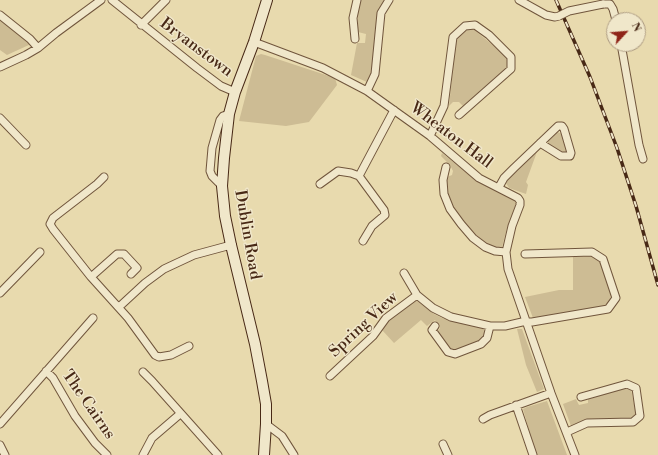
<!DOCTYPE html>
<style>
body{margin:0}
#map{position:relative;width:658px;height:455px;overflow:hidden;background:#e8daae;font-family:"Libre Bodoni",serif}
canvas{display:block}
.north{position:absolute;left:606px;top:12px;width:40px;height:40px;box-sizing:border-box;background:#f0e7ca;border:1px solid #ad9b82;border-radius:50%;rotate:64deg;font-size:11px;font-weight:700;line-height:16px;text-align:center;color:#482916}
.north::after{content:'';display:block;margin:auto;width:14px;height:18px;background:#8f2418;clip-path:polygon(50% 0,100% 100%,50% 72%,0 100%)}
</style>
<div id="map">
<canvas width="658" height="455"></canvas>
<div class="north">N</div>
</div>
<script>
const c = document.querySelector('canvas').getContext('2d');
c.lineJoin = 'round';
function fill(path, color) {
  c.fillStyle = color;
  c.fill(path, 'evenodd');
}
function shape(rows) {
  const path = new Path2D();
  for (const r of rows) {
    path.moveTo(r[0], r[1]);
    for (let i = 2; i < r.length; i += 2) path.lineTo(r[i], r[i + 1]);
  }
  return path;
}
function strokePath(path, color, width, dash) {
  c.strokeStyle = color;
  c.lineWidth = width;
  c.lineCap = dash ? 'butt' : 'round';
  c.setLineDash(dash || []);
  c.stroke(path);
}
function label(font, color, halo, rows, align = 'center') {
  c.font = font + ' "Libre Bodoni",serif';
  c.lineWidth = 3;
  c.setLineDash([]);
  c.textBaseline = 'middle';
  c.strokeStyle = halo;
  c.fillStyle = color;
  for (const [text, x, y, turn = 0] of rows) {
    c.save();
    c.translate(x, y);
    c.rotate((+turn || 0) * Math.PI / 180);
    c.textAlign = isNaN(turn) ? turn : align;
    if (halo) c.strokeText(text, 0, 0);
    c.fillText(text, 0, 0);
    c.restore();
  }
}
const green = shape([
 [361,0,384,0,380,7,372,73,367,82,351,75,357,43,365,43,366,34,358,32,358,12],
 [0,19,31,44,7,55,0,50],
 [472,28,506,56,509,61,508,67,464,107,459,102,453,102,449,106,456,40,465,30],
 [261,54,265,55,335,78,337,85,309,122,286,126,239,121,256,56],
 [556,131,562,134,568,150,566,152,563,153,548,144,548,141,550,138],
 [538,149,526,182,528,185,526,194,509,188,506,183,510,176],
 [442,153,478,182,513,199,515,201,516,204,507,228,502,247,497,248,491,246,477,237,464,223,451,205,447,190,447,177,452,175,453,171,450,165,441,156],
 [594,256,597,258,602,263,611,295,610,300,606,306,599,308,533,318,525,297,559,290,573,290,573,257],
 [417,301,434,314,442,318,482,328,485,331,483,337,478,342,454,351,449,349,437,332,440,328,435,320,427,326,421,320,394,343,382,330,387,322,411,302],
 [517,329,522,329,544,389,537,392,526,365],
 [627,387,631,389,636,414,635,418,587,419,571,426,563,404,576,399,579,405,588,403,588,397],
 [547,401,567,455,536,455,523,409,527,407]
]);
const minor = shape([
 [112,0,197,68,221,86,235,92],
 [519,0,546,15,555,17,559,16],
 [603,4,610,4,613,9,616,20],
 [0,15,30,39,38,48],
 [141,25,166,0],
 [355,39,353,18,357,0],
 [254,42,323,68,367,91,430,136,479,178,518,198,520,201,520,205,512,226,506,252,508,269,551,393,575,455],
 [621,44,639,145,643,159],
 [0,67,26,55,38,48,56,33,101,0],
 [367,91,375,74,381,13,389,0],
 [0,118,26,145],
 [430,136,444,106,453,37,465,26,475,25,489,35,511,57,511,69,459,115],
 [446,167,443,180,444,194,450,209,461,224,473,238,485,247,495,251,506,252],
 [359,176,394,110],
 [104,177,97,184,53,218,50,224,53,229,91,277,128,318,155,355,159,357,171,355,189,346],
 [320,184,338,171,351,173,359,176,384,210,385,215,372,226,363,241],
 [222,186,212,176,210,171,212,148,220,120,223,116,229,114],
 [499,187,504,178,514,168,558,126,562,126,564,129,571,153,570,156,561,156,540,143],
 [404,273,417,295,433,308,451,317,490,326,505,326,522,322,532,322,608,309,616,298,603,259,592,252,525,254],
 [91,277,117,254,124,254,137,268,131,274],
 [0,293,40,252],
 [119,307,145,283,164,269,194,255,231,245],
 [435,326,432,330,448,352,455,354,481,344,487,338,490,326],
 [46,371,53,378,75,416,95,443,107,455],
 [143,372,152,381,218,455],
 [330,376,373,336,386,318,417,295],
 [516,405,533,455],
 [483,419,490,415,551,393],
 [0,424,93,318],
 [266,424,282,436,294,455],
 [567,432,587,423,633,422,640,416,636,388,627,384,581,397],
 [443,444,448,455],
 [0,445,5,455],
 [143,455,152,438,180,414]
]);
const secondary = shape([
 [264,455,266,424,266,404,262,381,255,344,231,245,225,216,222,186,224,158,229,114,235,92,254,42,267,0]
]);
const rail = shape([
 [556,0,590,77,617,148,636,206,658,285]
]);
const minorBridge = shape([
 [559,16,569,11,603,4]
]);
const streetNames = [
 ["Bryanstown",196,48,37],
 ["Wheaton Hall",451,136,37],
 ["Dublin Road",247,235,80],
 ["Spring View",364,325,-43],
 ["The Cairns",88,405,55]
];
fill(green, '#cdbc94');
strokePath(minor, '#70553c', 9);
strokePath(secondary, '#482916', 12);
strokePath(minor, '#f0e7ca', 7);
strokePath(secondary, '#f0e7ca', 10);
strokePath(rail, '#482916', 3.5);
strokePath(rail, '#f0e7ca', 2, [6]);
strokePath(minorBridge, '#70553c', 9, []);
strokePath(minorBridge, '#f0e7ca', 7);
label('16px', '#482916', '#f0e7ca', streetNames);
</script>
